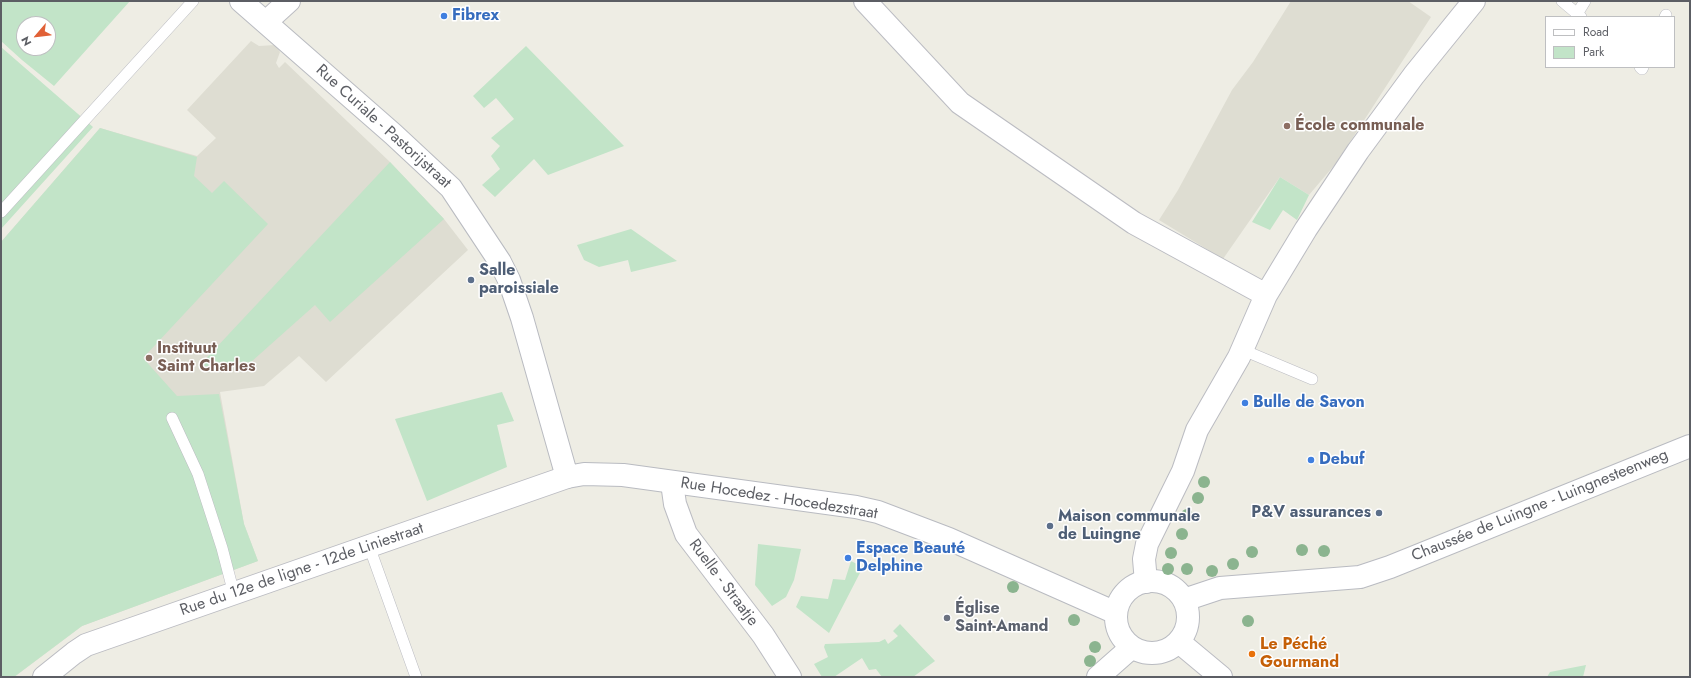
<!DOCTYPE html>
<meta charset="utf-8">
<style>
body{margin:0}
#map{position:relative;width:1691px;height:678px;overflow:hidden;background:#eeede4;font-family:Jost,sans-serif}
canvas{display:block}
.frame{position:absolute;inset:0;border:2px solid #5c5e64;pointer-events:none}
.legend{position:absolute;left:1545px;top:16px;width:130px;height:52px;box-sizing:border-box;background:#fff;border:1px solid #bebfc1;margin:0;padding:5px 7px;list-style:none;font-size:12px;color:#5c5e64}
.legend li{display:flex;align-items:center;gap:8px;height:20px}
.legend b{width:20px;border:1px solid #bebfc1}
.north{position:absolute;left:16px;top:16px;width:40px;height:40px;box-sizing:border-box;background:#fff;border:1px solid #bebfc1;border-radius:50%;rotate:242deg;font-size:11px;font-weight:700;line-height:16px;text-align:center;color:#5c5e64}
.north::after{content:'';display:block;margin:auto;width:14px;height:18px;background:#e16137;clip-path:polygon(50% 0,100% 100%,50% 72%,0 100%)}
</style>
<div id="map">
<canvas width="1691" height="678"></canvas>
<div class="frame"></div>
<ul class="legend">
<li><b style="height:5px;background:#fff"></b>Road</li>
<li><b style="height:11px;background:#c2e4c8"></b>Park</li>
</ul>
<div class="north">N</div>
</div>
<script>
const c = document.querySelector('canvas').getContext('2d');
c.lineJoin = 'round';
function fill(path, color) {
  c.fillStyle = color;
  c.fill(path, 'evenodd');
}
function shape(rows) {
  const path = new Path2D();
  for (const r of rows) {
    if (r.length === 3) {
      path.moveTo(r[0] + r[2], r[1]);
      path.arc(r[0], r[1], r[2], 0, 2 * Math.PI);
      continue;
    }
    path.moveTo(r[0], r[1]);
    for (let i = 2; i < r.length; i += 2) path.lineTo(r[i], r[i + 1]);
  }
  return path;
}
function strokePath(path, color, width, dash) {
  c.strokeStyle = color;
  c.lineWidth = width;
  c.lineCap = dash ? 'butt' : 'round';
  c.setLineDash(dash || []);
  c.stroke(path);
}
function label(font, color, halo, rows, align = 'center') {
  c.font = font + ' Jost,sans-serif';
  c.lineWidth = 3;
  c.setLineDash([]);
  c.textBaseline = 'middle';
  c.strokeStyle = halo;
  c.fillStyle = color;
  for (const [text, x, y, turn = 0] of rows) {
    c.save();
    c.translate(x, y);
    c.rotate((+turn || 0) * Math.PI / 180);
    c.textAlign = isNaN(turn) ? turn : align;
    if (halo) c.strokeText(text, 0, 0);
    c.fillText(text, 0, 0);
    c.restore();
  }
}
const education = shape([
 [1291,1,1408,1,1431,17,1337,162,1309,195,1280,177,1223,259,1159,220,1178,190,1232,90,1253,62],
 [251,41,259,46,275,45,280,52,276,63,279,68,285,62,390,162,444,219,468,250,326,382,299,356,264,386,220,392,244,524,258,561,82,626,14,677,1,677,1,242,100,128,197,156,216,138,187,110]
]);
const green = shape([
 [1,1,130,1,54,86,22,60,1,41],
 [24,24,48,24,48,48,24,48],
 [526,46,624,146,548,175,534,159,495,197,482,185,500,169,491,156,500,146,491,138,514,119,496,98,484,108,473,96],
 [1,47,93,127,1,229],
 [100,128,197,157,194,176,212,193,224,181,268,224,143,358,177,396,219,394,244,524,258,561,82,626,14,677,1,677,1,242],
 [390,162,444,219,330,322,315,305,251,362,198,367],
 [1280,177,1309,195,1297,220,1283,210,1270,230,1252,222],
 [631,229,677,261,631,272,628,260,599,267,584,260,577,245],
 [502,392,514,421,497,425,507,467,427,501,395,419],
 [758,544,801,549,794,580,786,597,772,606,755,585],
 [851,561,863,567,829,633,796,607,801,596,828,599,833,579,845,580],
 [900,624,935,661,913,677,882,677,876,669,869,670,862,658,834,677,822,677,814,664,828,657,824,647,825,644,879,642,885,639,888,644,898,636,893,631],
 [1586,665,1583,677,1547,677,1550,672]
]);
const lane = shape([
 [1562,1,1581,17],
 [1577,14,1585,1],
 [1665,17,1666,15],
 [1640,67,1642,69,1643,67],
 [1,212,193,1],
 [1243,350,1312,379],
 [172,418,198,474,222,548,234,594],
 [369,546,416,677]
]);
const street = shape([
 [865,1,960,103,1134,223,1266,295],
 [266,22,289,1],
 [672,483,675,504,686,534,763,635,790,677],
 [1146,582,1144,559,1147,544,1183,471,1197,430,1239,357,1266,295,1306,229,1358,151,1414,75,1474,1],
 [1179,642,1221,677],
 [44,677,74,653,86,645,567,477]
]);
const secondary = shape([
 [241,1,393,134,451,188,500,262,509,280,522,318,567,477,584,474,623,475,856,507,878,512,949,539,1116,613],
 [1152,617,36],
 [1184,600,1220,588,1360,577,1390,567,1690,446],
 [1098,677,1132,647]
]);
const trees = [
 [1204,482],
 [1198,498],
 [1187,515],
 [1182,534],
 [1302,550],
 [1324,551],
 [1252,552],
 [1171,553],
 [1233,564],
 [1168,569],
 [1187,569],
 [1212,571],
 [1013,587],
 [1074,620],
 [1248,621],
 [1095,647],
 [1090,661]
];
const markers = [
 [444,16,4,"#3f7fe0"],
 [1287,126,4,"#8d6e63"],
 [471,280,4,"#5c6f8a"],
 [149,358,4,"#8d6e63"],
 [1245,403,4,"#3f7fe0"],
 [1311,460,4,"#3f7fe0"],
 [1379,513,4,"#5c6f8a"],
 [1050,526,4,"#5c6f8a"],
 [848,558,4,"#3f7fe0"],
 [947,618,4,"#6b7280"],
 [1252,654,4,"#e8710a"]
];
const shopNames = [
 ["Fibrex",452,16],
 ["Bulle de Savon",1253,403],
 ["Debuf",1319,460],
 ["Espace Beauté",856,549],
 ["Delphine",856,567]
];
const educationNames = [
 ["École communale",1295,126],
 ["Instituut",157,349],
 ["Saint Charles",157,367]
];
const streetNames = [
 ["Rue Curiale - Pastorijstraat",383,127,42],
 ["Rue Hocedez - Hocedezstraat",779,499,9],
 ["Chaussée de Luingne - Luingnesteenweg",1540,506,-22],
 ["Rue du 12e de ligne - 12de Liniestraat",302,570,-19],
 ["Ruelle - Straatje",723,583,53]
];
const serviceNames = [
 ["Salle",479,271],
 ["paroissiale",479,289],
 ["P&V assurances",1371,513,"right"],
 ["Maison communale",1058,517],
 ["de Luingne",1058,535]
];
const worshipNames = [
 ["Église",955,609],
 ["Saint-Amand",955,627]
];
const foodNames = [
 ["Le Péché",1260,645],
 ["Gourmand",1260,663]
];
fill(education, '#deddd2');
fill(green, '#c2e4c8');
strokePath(lane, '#bbbcc2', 12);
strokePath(street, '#bbbcc2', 24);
strokePath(secondary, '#b9bbc1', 24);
strokePath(lane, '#fff', 11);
strokePath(street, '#fff', 22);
strokePath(secondary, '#fff', 22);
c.fillStyle = '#8bb48f';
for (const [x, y] of trees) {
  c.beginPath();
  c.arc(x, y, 6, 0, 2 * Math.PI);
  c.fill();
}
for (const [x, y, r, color] of markers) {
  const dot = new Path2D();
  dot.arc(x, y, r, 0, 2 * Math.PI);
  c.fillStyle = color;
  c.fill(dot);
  strokePath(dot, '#fff', 1.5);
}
label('bold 16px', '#366cbe', '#fff', shopNames, 'left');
label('bold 16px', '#785e54', '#fff', educationNames, 'left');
label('16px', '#5c5e64', '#fff', streetNames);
label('bold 16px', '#4e5e75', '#fff', serviceNames, 'left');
label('bold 16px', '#5b616d', '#fff', worshipNames, 'left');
label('bold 16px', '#c56008', '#fff', foodNames, 'left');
</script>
